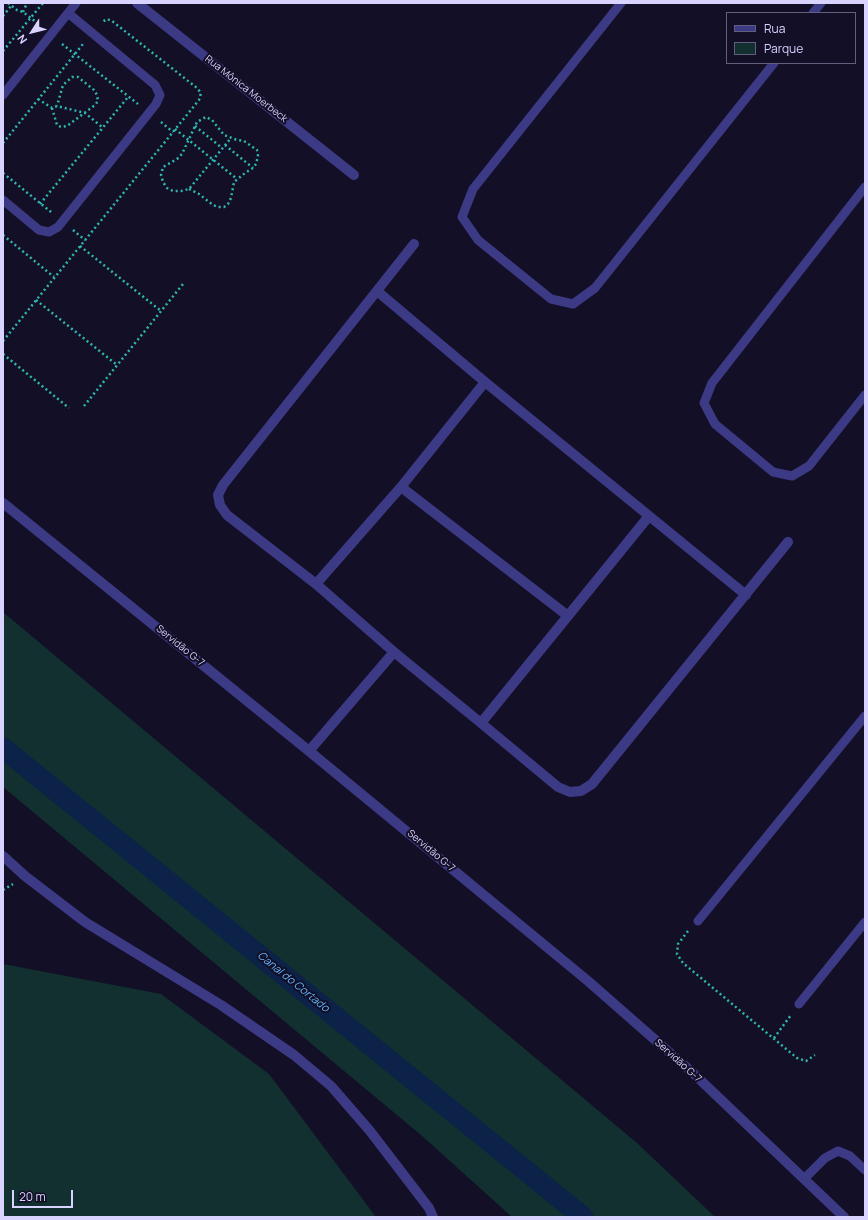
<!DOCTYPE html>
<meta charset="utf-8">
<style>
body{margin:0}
#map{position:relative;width:868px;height:1220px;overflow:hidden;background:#130f26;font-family:Manrope,sans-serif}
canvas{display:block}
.frame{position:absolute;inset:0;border:4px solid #d9d4ff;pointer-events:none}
.legend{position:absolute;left:726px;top:12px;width:130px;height:52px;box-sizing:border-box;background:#130f26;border:1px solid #625e7d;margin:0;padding:5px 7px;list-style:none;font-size:12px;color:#d9d4ff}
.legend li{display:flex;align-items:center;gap:8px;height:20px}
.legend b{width:20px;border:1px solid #625e7d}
.north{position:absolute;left:12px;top:12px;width:40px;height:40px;-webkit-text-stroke:3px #130f26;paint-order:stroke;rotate:234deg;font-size:11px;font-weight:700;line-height:16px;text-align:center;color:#d9d4ff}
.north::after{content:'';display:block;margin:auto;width:14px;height:18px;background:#d9d4ff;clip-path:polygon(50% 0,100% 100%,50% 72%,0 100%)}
.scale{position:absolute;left:12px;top:1190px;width:61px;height:18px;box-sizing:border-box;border:2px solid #d9d4ff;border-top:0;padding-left:5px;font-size:12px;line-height:14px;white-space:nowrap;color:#d9d4ff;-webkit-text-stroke:3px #130f26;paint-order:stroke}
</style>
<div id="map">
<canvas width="868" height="1220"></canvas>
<div class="frame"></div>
<ul class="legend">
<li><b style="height:5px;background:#3d3a85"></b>Rua</li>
<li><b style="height:11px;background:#12302f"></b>Parque</li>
</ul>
<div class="north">N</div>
<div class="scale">20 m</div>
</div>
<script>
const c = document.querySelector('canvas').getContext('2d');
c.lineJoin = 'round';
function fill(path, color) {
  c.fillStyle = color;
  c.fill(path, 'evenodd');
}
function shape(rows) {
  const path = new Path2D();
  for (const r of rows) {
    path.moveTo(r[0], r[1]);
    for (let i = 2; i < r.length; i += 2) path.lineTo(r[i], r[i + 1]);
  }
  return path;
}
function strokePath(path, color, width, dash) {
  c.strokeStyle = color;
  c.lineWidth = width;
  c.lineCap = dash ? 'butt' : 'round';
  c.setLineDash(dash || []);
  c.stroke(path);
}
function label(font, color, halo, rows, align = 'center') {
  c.font = font + ' Manrope,sans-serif';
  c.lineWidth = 4;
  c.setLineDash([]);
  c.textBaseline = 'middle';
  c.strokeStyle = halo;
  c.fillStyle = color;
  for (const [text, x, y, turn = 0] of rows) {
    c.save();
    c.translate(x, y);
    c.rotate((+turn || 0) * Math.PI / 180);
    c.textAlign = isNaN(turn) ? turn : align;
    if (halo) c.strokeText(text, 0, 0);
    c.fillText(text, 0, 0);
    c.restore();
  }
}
const green = shape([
 [3,612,637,1143,715,1217,512,1217,421,1135,3,787],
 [3,964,161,994,269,1074,376,1217,3,1217]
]);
const canal = shape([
 [3,748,583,1217]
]);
const path = shape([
 [8,3,17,10,23,12,40,25],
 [23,12,27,3],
 [3,16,11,6],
 [62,44,138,104],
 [3,51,43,3],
 [38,99,52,108,57,106,85,113,102,127],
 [52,108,57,125,61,127,67,126,95,105,98,101,97,95,94,90,78,77,72,77,63,85,57,106],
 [161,122,173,132],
 [195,126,222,148],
 [175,129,237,179],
 [3,143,83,44],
 [225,145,253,168],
 [3,173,51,212],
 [189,189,199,194,213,205,218,207,224,207,228,204,231,198,234,182,245,173,253,168,256,164,258,156,257,150,244,141,237,140,224,135,212,120,206,117,197,122,182,154,177,159,163,167,161,175,163,182,167,188,173,191,181,191,189,189,231,138],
 [40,204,128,97],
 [73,230,85,240],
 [3,235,54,277],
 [80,246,161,311],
 [36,300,117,365],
 [3,341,199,100,201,93,197,88,112,21,107,19,102,22],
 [3,354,69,408],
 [84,406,183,284],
 [3,890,13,884],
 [688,931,678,944,677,954,683,963,797,1058,806,1061,815,1055],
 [774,1038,791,1015]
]);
const lane = shape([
 [621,3,473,189,462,217,478,240,551,299,573,304,595,288,774,63],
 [813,13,821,3],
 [3,95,76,3],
 [865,187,712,383,704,403,715,424,773,472,792,476,809,466,865,395],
 [3,200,39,230,49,232,58,227,156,104,160,95,155,85,68,13],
 [698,921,865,716],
 [799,1004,865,922],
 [804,1179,825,1158,838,1151,850,1156,865,1170]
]);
const street = shape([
 [137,3,354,175],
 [414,244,223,485,218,495,220,505,227,515,316,584,394,652,481,723,649,516],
 [377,291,485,382,746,595],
 [401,487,568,616],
 [3,503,309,751,588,981,694,1074,844,1217],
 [316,584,401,487,485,382],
 [481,723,558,787,570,792,581,791,592,784,788,542],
 [309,751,394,652],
 [3,856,25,876,85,922,221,1005,294,1055,331,1086,370,1131,429,1208,433,1217]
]);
const streetNames = [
 ["Rua Mônica Moerbeck",246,89,38],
 ["Servidão G-7",180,646,39],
 ["Servidão G-7",431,851,40],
 ["Servidão G-7",678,1061,42]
];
const waterNames = [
 ["Canal do Cortado",293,982,39]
];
fill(green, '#12302f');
strokePath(canal, '#0c2248', 21);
strokePath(path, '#2fb8b0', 2.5, [2, 3]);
strokePath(lane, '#3d3a85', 9);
strokePath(street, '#3d3a85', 10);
label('10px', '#d9d4ff', '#130f26', streetNames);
label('italic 11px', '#62b6ff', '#130f26', waterNames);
</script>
